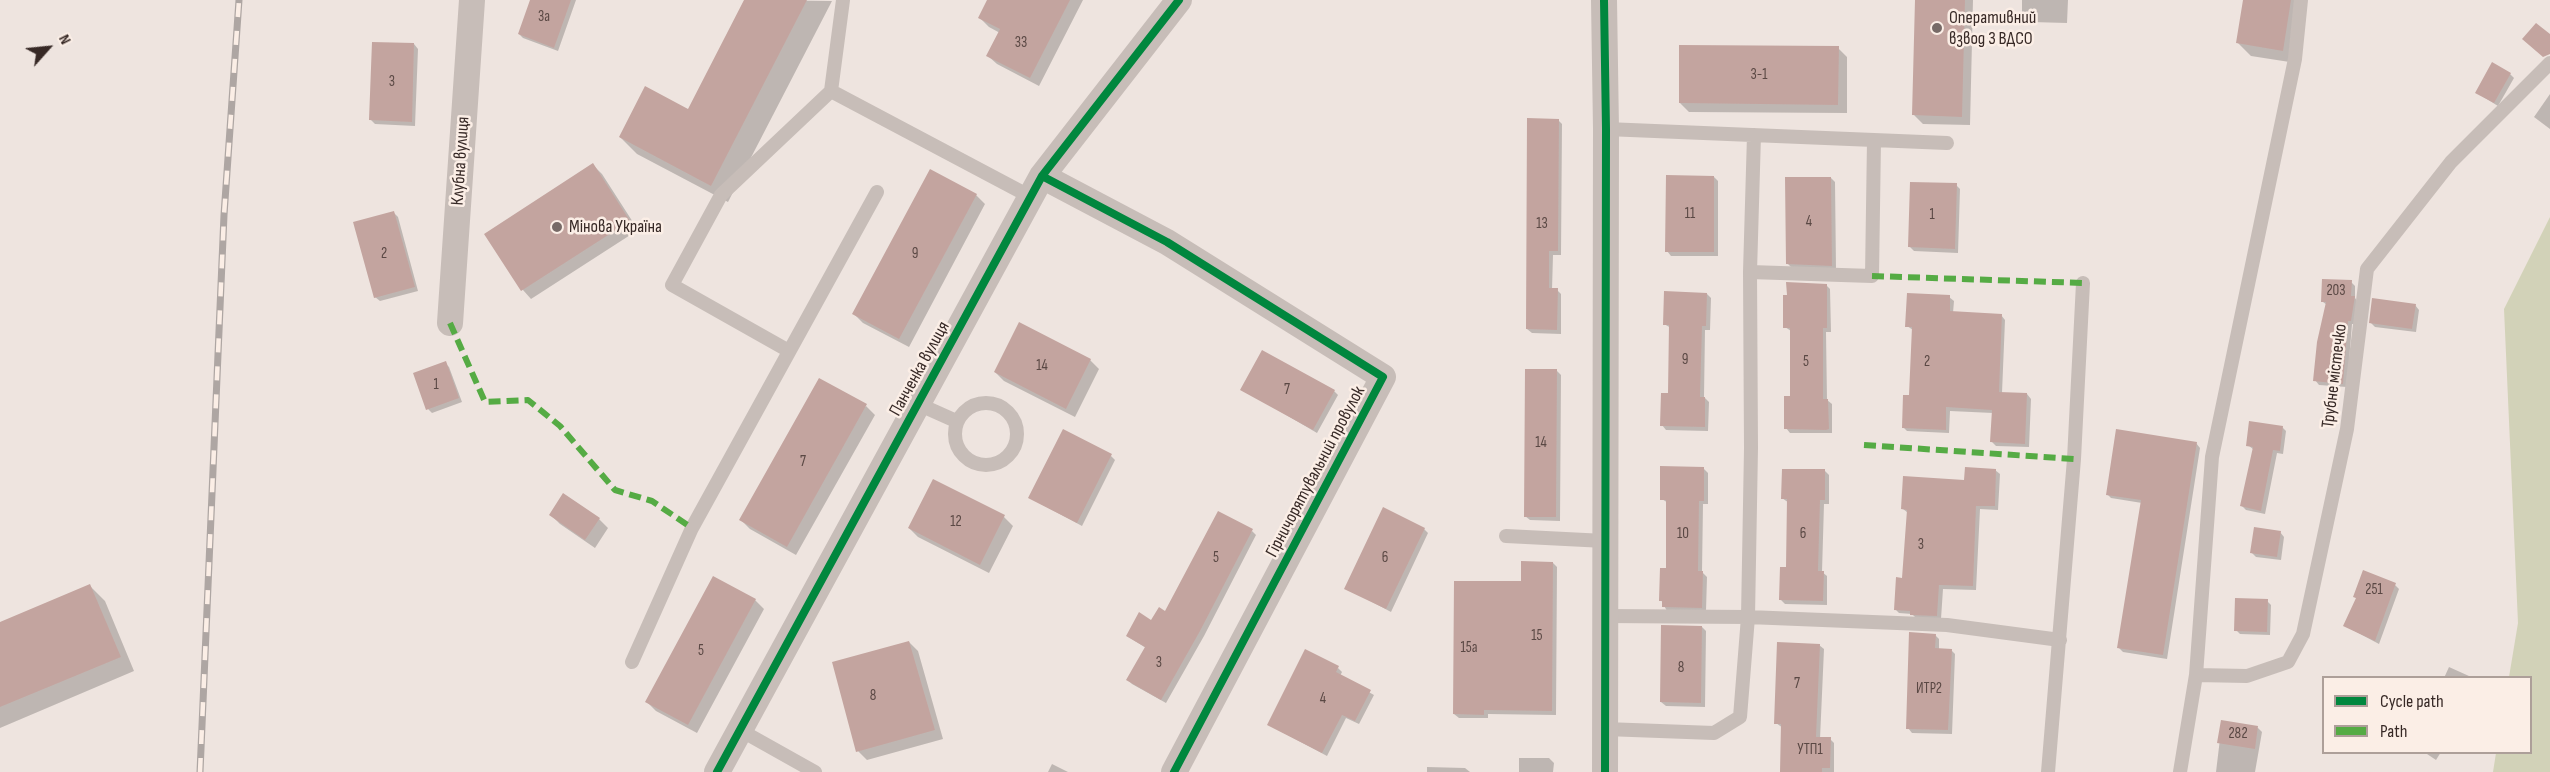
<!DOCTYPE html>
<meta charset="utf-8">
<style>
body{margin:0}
#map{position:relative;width:2550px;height:772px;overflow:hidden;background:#eee4df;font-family:"Sofia Sans Condensed",sans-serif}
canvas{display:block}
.legend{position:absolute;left:2322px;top:676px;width:210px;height:78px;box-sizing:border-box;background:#fbeee6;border:2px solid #ad9f99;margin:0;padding:8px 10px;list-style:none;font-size:18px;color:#372926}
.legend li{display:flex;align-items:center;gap:12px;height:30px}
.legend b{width:30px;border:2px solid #ad9f99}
.north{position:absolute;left:18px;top:18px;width:60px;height:60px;-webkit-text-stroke:4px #fbeee6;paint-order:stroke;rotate:63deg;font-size:16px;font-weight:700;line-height:24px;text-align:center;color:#372926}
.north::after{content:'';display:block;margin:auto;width:21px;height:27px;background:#372926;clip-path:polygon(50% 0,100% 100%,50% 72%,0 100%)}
</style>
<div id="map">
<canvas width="2550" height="772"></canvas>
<ul class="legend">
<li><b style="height:8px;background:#00873e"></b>Cycle path</li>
<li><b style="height:8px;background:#55ab44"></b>Path</li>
</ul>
<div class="north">N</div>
</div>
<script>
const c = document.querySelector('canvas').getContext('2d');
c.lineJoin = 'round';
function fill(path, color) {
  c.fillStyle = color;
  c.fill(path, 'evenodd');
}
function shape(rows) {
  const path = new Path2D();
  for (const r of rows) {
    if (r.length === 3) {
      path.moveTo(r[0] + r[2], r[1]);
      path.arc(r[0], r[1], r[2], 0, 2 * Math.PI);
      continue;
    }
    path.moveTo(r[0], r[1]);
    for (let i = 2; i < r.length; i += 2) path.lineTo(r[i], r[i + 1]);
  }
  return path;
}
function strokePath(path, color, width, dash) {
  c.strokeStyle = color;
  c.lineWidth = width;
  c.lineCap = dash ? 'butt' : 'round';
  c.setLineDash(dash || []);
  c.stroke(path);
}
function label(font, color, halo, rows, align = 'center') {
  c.font = font + ' "Sofia Sans Condensed",sans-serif';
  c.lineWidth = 5;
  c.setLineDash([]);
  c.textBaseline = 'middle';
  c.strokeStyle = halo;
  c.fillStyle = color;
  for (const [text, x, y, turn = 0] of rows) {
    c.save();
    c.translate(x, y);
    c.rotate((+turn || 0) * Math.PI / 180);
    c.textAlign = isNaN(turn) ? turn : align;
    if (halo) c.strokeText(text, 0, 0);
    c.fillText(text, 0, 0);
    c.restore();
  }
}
const green = shape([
 [2550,217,2550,772,2493,772,2496,753,2530,752,2530,678,2509,677,2518,623,2504,309]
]);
const shadow = shape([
 [531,0,576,0,558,51,523,38,519,34],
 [746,0,832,1,728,202,637,154,620,137,688,111],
 [989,0,1083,0,1039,86,997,64,988,56,1000,33,989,27,980,18],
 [1916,0,1973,0,1970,125,1923,124,1914,115],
 [2022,0,2068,0,2067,23,2031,22,2022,13],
 [2244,0,2305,0,2296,63,2251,56,2238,43],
 [414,44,418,49,415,126,375,124,371,120],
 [1838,48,1847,57,1847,113,1689,112,1680,103],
 [2510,74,2514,78,2498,106,2477,93],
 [2550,94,2550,129,2534,117],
 [1558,120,1562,124,1561,255,1553,255,1552,290,1557,290,1561,294,1561,334,1532,333,1527,329],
 [593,165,602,174,638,230,531,299,523,290,486,234],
 [1714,177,1718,181,1718,256,1671,256,1667,251],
 [1831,178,1835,182,1836,269,1792,268,1788,264],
 [1956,185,1960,189,1958,253,1914,251,1910,247],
 [976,195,985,204,909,347,863,323,854,314],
 [394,213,398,217,418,291,380,301,375,297],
 [2351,282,2355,286,2355,298,2358,302,2355,324,2352,324,2347,387,2319,385,2315,380,2327,305,2323,302],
 [1826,285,1830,289,1831,332,1826,332,1827,400,1832,404,1832,433,1790,433,1786,428,1792,398,1791,331,1785,327],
 [1707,294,1711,298,1710,330,1705,330,1704,397,1709,402,1708,431,1666,430,1662,425,1669,395,1671,328,1664,324],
 [1949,297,1954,301,1953,313,2001,315,2005,320,2002,393,2027,394,2031,399,2029,447,1996,446,1992,442,1993,413,1950,411,1949,433,1907,431,1903,427,1910,397,1913,330,1907,326],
 [2415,305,2419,310,2416,332,2375,327,2371,323],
 [1020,324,1090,360,1099,369,1075,417,1004,381,995,372],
 [445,363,449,367,462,402,432,413,428,409],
 [1557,371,1561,375,1560,521,1530,520,1525,516],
 [1242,389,1334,391,1338,395,1317,433],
 [866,406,875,415,796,555,750,529,741,520],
 [2282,427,2286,431,2283,454,2277,453,2265,514,2246,510,2242,506,2254,450,2248,445],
 [2196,443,2200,448,2167,659,2123,652,2119,648,2142,503,2111,498,2107,494],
 [1111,456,1115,460,1082,526,1030,498],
 [1704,469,1708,473,1708,504,1703,504,1702,572,1707,577,1706,611,1667,611,1661,600,1667,570,1668,503,1662,499],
 [1995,470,2000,474,1998,510,1980,509,1976,590,1943,589,1941,619,1916,618,1912,614,1899,613,1895,609,1904,579,1908,513,1902,508],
 [1825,471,1829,475,1829,504,1824,504,1822,572,1827,576,1827,605,1785,604,1781,600,1788,569,1789,503,1782,498],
 [934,481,1004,517,1013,526,989,573,918,537,909,528],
 [551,515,599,519,608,528,595,548,560,524],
 [1424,529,1428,533,1391,612,1346,588],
 [1252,531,1256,535,1204,636,1166,703,1132,684,1128,680,1146,648,1127,636,1165,613],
 [2280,532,2284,537,2281,560,2256,557,2252,553],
 [1553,563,1557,567,1556,715,1488,714,1488,718,1459,718,1454,714,1522,583],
 [2395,585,2399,589,2379,644,2345,626,2357,599,2354,596],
 [90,586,105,601,134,671,0,728,0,624],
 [755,600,764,609,697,733,656,711,647,702],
 [2267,601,2271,605,2270,635,2240,634,2236,630],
 [1702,627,1706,631,1705,707,1666,706,1661,702],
 [1935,635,1939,639,1939,650,1951,650,1955,654,1952,734,1912,733,1908,728],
 [909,642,918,651,943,739,867,760,858,751],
 [1819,645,1824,649,1820,739,1830,739,1834,743,1834,772,1781,772,1783,728,1776,723],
 [2449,667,2469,676,2471,678,2444,678],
 [1338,668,1342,672,1340,676,1374,695,1359,724,1346,718,1327,756,1269,725],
 [2222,722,2258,728,2262,732,2255,772,2216,772],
 [2424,752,2441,752,2436,760],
 [1519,758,1549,758,1554,763,1553,772,1519,772],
 [1052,764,1068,772,1048,772],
 [1427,767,1465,768,1470,772,1427,772]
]);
const building = shape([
 [530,0,571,0,554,48,518,34],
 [744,0,807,0,711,186,619,137,645,86,688,109],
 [987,0,1070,0,1030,78,986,56,1000,29,978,18],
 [1915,0,1965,0,1962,117,1912,115],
 [2243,0,2291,0,2283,51,2236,43],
 [2536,23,2550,34,2550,54,2543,57,2522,39],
 [372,42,414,43,412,122,369,120],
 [1679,45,1839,46,1838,105,1679,103],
 [2492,62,2511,73,2494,103,2475,93],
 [1527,118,1559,119,1558,251,1549,251,1549,288,1558,288,1557,330,1526,329],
 [593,163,630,221,521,291,484,234],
 [930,169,977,194,899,339,852,314],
 [1666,175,1714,176,1714,252,1665,252],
 [1785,177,1831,177,1832,266,1786,264],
 [1910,182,1957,183,1955,249,1908,247],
 [394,211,415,287,374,298,353,222],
 [2322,279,2352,280,2351,296,2355,296,2351,321,2348,321,2343,384,2313,381,2317,342,2326,302,2321,302],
 [1786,282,1827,284,1827,328,1823,328,1823,399,1828,399,1829,429,1826,430,1784,429,1784,396,1790,396,1790,328,1783,328,1783,295,1787,295],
 [1664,291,1707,293,1706,326,1702,326,1700,397,1705,397,1705,427,1660,426,1661,393,1668,393,1669,325,1663,325],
 [1907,293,1950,295,1950,311,2002,314,1999,392,2027,393,2025,444,1990,442,1992,410,1946,407,1946,430,1902,428,1903,395,1909,395,1912,327,1905,327],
 [2372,298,2416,304,2412,329,2369,323],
 [1019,322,1091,359,1066,409,994,372],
 [1262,350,1335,390,1313,430,1240,390],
 [446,361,459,398,426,410,413,373],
 [1525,369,1557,369,1556,517,1524,517],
 [819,378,867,404,787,547,739,520],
 [2249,421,2283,426,2280,451,2273,450,2261,511,2240,506,2253,447,2246,446],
 [1063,429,1112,454,1077,523,1028,498],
 [2116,429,2197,442,2163,655,2117,648,2141,500,2106,495],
 [1660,466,1704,467,1704,501,1699,501,1698,571,1703,571,1702,608,1662,607,1662,601,1659,601,1660,568,1666,568,1666,500,1660,500],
 [1965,467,1996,469,1995,506,1976,506,1973,586,1939,585,1937,616,1910,615,1910,611,1894,610,1896,577,1902,578,1907,510,1901,509,1903,476,1964,480],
 [1782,469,1825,469,1825,500,1820,500,1818,571,1824,571,1823,601,1779,600,1780,567,1786,567,1787,499,1781,499],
 [933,479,1005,515,980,565,908,528],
 [563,493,600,518,585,540,549,515],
 [1383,507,1425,528,1386,609,1344,589],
 [1218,511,1253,529,1200,631,1161,700,1126,680,1145,647,1126,636,1139,612,1151,620,1159,607,1165,611],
 [2254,527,2281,531,2277,557,2250,553],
 [1521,561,1553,562,1552,711,1484,710,1484,715,1453,714,1454,581,1521,581],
 [2363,570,2396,583,2375,641,2343,626,2356,598,2353,597],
 [713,576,756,599,688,725,645,702],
 [90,584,121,657,0,707,0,622],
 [2235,598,2268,599,2267,632,2234,631],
 [1661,625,1702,626,1701,703,1660,702],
 [1909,632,1936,634,1935,648,1952,649,1948,730,1906,729],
 [909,641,935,730,856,752,832,662],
 [1777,642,1820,644,1816,737,1831,737,1830,768,1822,768,1822,772,1780,772,1781,724,1774,724],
 [1305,649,1339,666,1336,672,1371,690,1355,721,1342,715,1322,753,1267,725],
 [2221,720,2258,726,2255,749,2217,743]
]);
const lane = shape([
 [831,91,1031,197],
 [1606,129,1947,143],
 [1750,272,1872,276,1874,140],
 [789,351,672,285,721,195,831,91,843,0],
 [986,434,31],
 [918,404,956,421],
 [1506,536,1605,541],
 [1605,616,1748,617,1947,625,2060,640],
 [632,662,692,528,877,192],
 [2196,675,2212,457,2295,59,2301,0],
 [1605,729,1714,733,1740,717,1748,617,1751,448,1750,272,1754,135],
 [740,730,815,772],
 [2048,772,2074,459,2083,283],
 [2180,772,2196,675,2247,676,2288,662,2303,634,2347,429,2367,269,2451,162,2550,63]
]);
const street = shape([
 [1604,0,1606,129,1605,772],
 [1042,176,1167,242,1383,377,1174,772],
 [450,323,472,0],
 [717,772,1042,176,1179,0]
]);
const rail = shape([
 [200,772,224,215,239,0]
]);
const quiet = shape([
 [1872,276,2083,283],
 [450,323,485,402,528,400,560,426,615,490,652,501,692,528],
 [1864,445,2074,459]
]);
const cycleway = shape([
 [1604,0,1606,129,1605,772],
 [1042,176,1167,242,1383,377,1174,772],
 [717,772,1042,176,1179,0]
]);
const markers = [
 [1937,28,6,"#776a67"],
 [557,227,6,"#776a67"]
];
const numberNames = [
 ["3а",544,17],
 ["33",1021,43],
 ["3-1",1759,75],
 ["3",392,82],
 ["11",1690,214],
 ["1",1932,215],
 ["4",1809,222],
 ["13",1542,224],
 ["2",384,254],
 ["9",915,254],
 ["203",2336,291],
 ["9",1685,360],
 ["5",1806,362],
 ["2",1927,362],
 ["14",1042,366],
 ["1",436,385],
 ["7",1287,390],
 ["14",1541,443],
 ["7",803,462],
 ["12",956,522],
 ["10",1683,534],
 ["6",1803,534],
 ["3",1921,545],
 ["5",1216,558],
 ["6",1385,558],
 ["251",2374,590],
 ["15",1537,636],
 ["15а",1469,648],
 ["5",701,651],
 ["3",1159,663],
 ["8",1681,668],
 ["7",1797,684],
 ["ИТР2",1929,689],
 ["8",873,696],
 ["4",1323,699],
 ["282",2238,734],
 ["УТП1",1810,750]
];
const poiNames = [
 ["Оперативний",1949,18],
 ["взвод 3 ВДСО",1949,39],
 ["Мінова Україна",569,227]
];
const streetNames = [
 ["Клубна вулиця",461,161,-86],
 ["Панченка вулиця",920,369,-61],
 ["Трубне містечко",2335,376,-83],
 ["Гірничорятувальний провулок",1316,472,-62]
];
fill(green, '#d2d2b8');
fill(shadow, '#0003');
fill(building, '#c3a49f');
strokePath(lane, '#c7bdb8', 14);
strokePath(street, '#c7bdb8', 26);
strokePath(rail, '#aea6a3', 7);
strokePath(rail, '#fbeee6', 4.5, [14]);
strokePath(quiet, '#55ab44', 6, [12, 6]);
strokePath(cycleway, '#00873e', 8);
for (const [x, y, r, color] of markers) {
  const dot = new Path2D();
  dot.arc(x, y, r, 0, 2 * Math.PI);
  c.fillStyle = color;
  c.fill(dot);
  strokePath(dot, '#fbeee6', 2);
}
label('15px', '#5a4844', null, numberNames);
label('18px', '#372926', '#fbeee6', poiNames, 'left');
label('18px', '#372926', '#fbeee6', streetNames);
</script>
